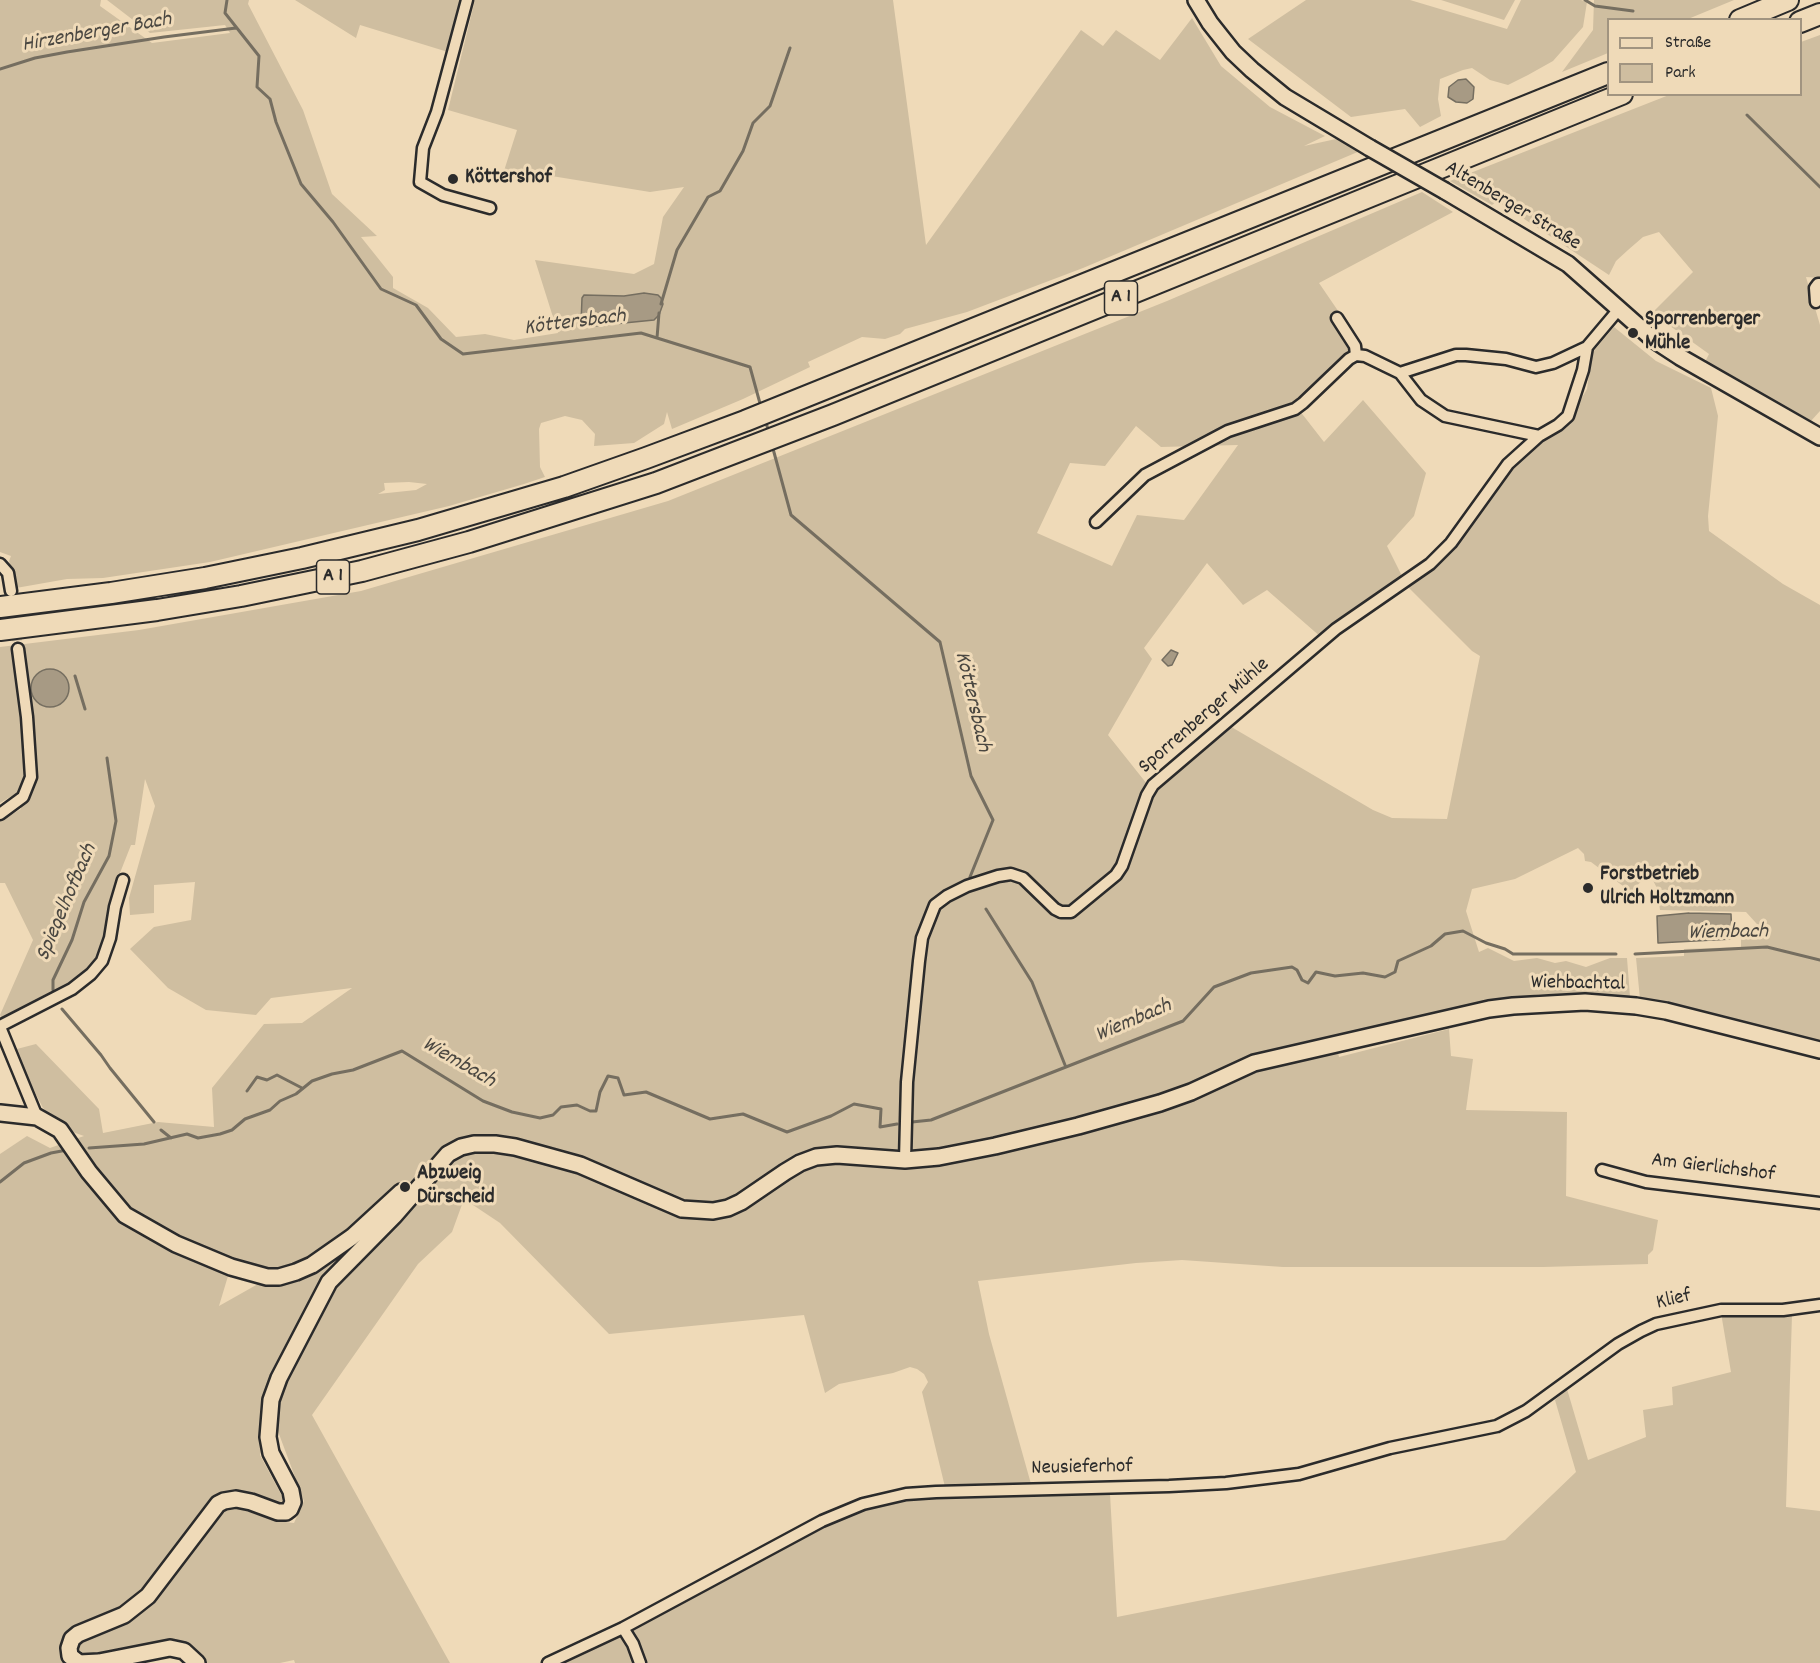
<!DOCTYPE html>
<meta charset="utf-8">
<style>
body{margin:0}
#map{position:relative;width:1820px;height:1663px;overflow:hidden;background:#efdab8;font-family:Dekko,sans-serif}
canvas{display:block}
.legend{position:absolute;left:1607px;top:18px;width:195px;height:78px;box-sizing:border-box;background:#efdab8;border:2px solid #a19480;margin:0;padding:8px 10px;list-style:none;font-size:18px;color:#2b2b2b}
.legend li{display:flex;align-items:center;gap:12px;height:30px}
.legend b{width:30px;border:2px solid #a19480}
</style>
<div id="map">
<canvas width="1820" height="1663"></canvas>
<ul class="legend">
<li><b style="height:8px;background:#efdab8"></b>Straße</li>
<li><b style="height:16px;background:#cfbea0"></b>Park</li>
</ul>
</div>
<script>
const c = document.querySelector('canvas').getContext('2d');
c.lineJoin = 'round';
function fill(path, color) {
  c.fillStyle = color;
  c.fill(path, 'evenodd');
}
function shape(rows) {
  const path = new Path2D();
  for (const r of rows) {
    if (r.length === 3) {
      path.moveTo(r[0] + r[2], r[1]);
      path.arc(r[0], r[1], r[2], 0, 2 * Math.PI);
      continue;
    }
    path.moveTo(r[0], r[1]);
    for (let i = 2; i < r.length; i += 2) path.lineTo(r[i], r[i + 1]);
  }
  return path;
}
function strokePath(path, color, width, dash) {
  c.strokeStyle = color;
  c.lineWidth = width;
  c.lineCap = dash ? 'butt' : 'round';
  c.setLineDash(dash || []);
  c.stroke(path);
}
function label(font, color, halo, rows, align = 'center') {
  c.font = font + ' Dekko,sans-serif';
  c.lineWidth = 6;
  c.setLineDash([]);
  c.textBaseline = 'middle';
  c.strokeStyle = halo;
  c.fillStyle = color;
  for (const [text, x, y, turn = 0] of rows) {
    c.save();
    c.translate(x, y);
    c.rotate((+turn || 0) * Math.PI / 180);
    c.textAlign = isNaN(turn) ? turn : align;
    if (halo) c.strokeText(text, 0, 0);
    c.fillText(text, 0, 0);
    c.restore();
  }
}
const green = shape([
 [0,0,101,0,100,6,152,43,230,33,225,25,150,33,107,0,249,0,248,4,303,110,332,194,377,236,361,237,393,277,393,288,428,308,456,337,485,334,514,340,558,333,535,260,634,274,654,264,663,217,684,187,650,192,527,172,503,174,517,130,448,110,475,0,893,0,926,245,1081,30,1103,46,1116,30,1160,60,1192,18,1221,66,1270,107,1325,136,1304,146,1336,139,1360,151,1083,268,967,312,905,329,900,334,885,339,862,337,808,362,810,367,743,399,672,429,667,412,664,424,634,443,594,446,595,434,582,420,565,416,541,423,539,429,540,467,545,477,524,484,449,506,210,562,103,578,67,579,16,588,9,561,11,556,0,552],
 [644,293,661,298,663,304,659,314,596,295,624,296],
 [409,482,427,484,416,490,378,494,385,490,384,483],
 [295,0,463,0,448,52,360,25,356,38],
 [1306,0,1410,0,1507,29,1521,0,1581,0,1587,2,1583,27,1553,61,1528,75,1508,85,1490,80,1472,68,1463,70,1440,79,1438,99,1441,116,1420,127,1405,109,1351,117,1248,39],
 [1441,0,1515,0,1504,20],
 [1594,0,1734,0,1688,19,1608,20,1608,53,1562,72,1593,30],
 [1820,35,1820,278,1806,277,1820,325,1820,411,1810,422,1705,362,1709,354,1652,313,1693,272,1659,232,1643,237,1628,250,1616,261,1609,275,1497,201,1492,205,1450,181,1669,95,1800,94,1801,42],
 [1422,192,1453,212,1319,283,1358,340,1296,406,1324,442,1363,400,1426,473,1414,516,1387,546,1404,580,1345,620,1322,638,1267,590,1243,605,1207,563,1144,648,1152,659,1108,735,1147,784,1122,857,1108,877,1071,908,1065,910,1071,915,1124,871,1149,799,1154,789,1165,778,1228,725,1373,810,1392,818,1447,819,1480,656,1472,651,1407,586,1429,570,1455,546,1493,490,1535,446,1572,415,1587,389,1592,353,1614,327,1656,361,1711,388,1718,416,1708,516,1709,531,1783,584,1820,605,1820,1041,1640,999,1636,958,1684,956,1684,949,1741,947,1741,935,1766,934,1746,912,1660,910,1657,888,1649,873,1631,892,1591,862,1585,861,1584,854,1578,848,1515,879,1472,889,1466,911,1479,952,1488,948,1514,961,1537,958,1555,963,1566,961,1586,967,1610,958,1627,958,1630,997,1539,994,1334,1035,1339,1057,1449,1029,1451,1056,1473,1059,1466,1110,1567,1112,1566,1196,1658,1220,1653,1250,1648,1255,1648,1264,1543,1267,1283,1267,1182,1260,1136,1263,978,1281,989,1334,1031,1484,945,1487,922,1392,928,1382,924,1374,917,1369,910,1367,893,1373,839,1384,825,1393,804,1315,609,1334,500,1223,464,1199,452,1232,418,1264,312,1415,450,1663,295,1663,294,1660,280,1663,203,1663,201,1657,179,1642,89,1657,86,1663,0,1663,0,1154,27,1136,50,1148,84,1136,64,1129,43,1108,13,1050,36,1044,99,1109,103,1133,158,1122,214,1127,212,1088,264,1024,302,1023,352,988,271,998,256,1015,206,1010,168,988,130,949,154,927,191,920,195,882,154,885,154,913,130,915,129,898,155,806,145,779,135,845,131,845,118,878,110,905,106,936,99,958,88,971,70,986,3,1021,0,1015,33,940,5,883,0,883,0,821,21,809,22,790,0,803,0,647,139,630,361,591,668,501,1167,301],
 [1136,426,1161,447,1238,445,1184,520,1137,515,1112,566,1037,533,1070,463,1105,466],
 [150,1226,255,1271,273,1274,290,1271,292,1280,258,1284,219,1306,231,1266,172,1249],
 [273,1418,304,1501,294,1523,275,1521,233,1506,253,1496,281,1504,283,1498,260,1455],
 [1721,1313,1792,1315,1786,1507,1820,1511,1820,1663,644,1663,633,1630,718,1578,822,1521,881,1502,937,1494,1110,1494,1117,1617,1505,1540,1576,1472,1555,1400,1567,1389,1588,1460,1646,1437,1643,1410,1673,1405,1672,1387,1731,1372],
 [620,1636,630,1644,637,1663,556,1663,609,1637]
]);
const water = shape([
 [1466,79,1474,87,1473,99,1467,103,1456,102,1448,97,1449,87,1458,80,1466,79],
 [644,293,658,295,661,298,663,304,659,315,654,320,584,327,581,324,582,298,584,295,624,296,644,293],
 [1171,650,1178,653,1172,665,1168,666,1162,660,1171,650],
 [50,688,19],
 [1689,913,1731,914,1732,939,1658,943,1657,916,1689,913]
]);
const stream = shape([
 [227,0,225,13,259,56,257,87,270,99,276,122,301,184,333,222,381,289,416,305,441,339,463,354,641,333,750,367,761,407],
 [1585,0,1595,6,1633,11],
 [0,69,35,58,67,52,164,37,236,28],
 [1747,115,1820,187],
 [661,304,677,250,708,197,720,191,743,151,753,123,770,106,790,48],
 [657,338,659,313],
 [765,419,769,433],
 [772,445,791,515,940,642,971,776,993,820,970,877],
 [75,676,85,709],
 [986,909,1032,982,1065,1065],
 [1635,954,1767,947,1820,960],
 [53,990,53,980,72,940,84,902,109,856,116,821,107,758],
 [62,1009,101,1055,110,1068,154,1122],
 [247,1091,257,1077,267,1080,277,1075,302,1088],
 [912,1122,931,1120,1183,1021,1214,987,1251,973,1292,967,1297,970,1302,980,1308,983,1316,972,1335,976,1363,973,1385,977,1395,972,1398,961,1431,946,1445,934,1463,931,1486,943,1505,949,1513,954,1616,954],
 [161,1130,171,1138],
 [89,1148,144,1144,187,1134,198,1138,220,1134,232,1130,245,1119,270,1110,280,1101,296,1094,312,1081,332,1074,353,1070,402,1051,483,1101,512,1112,540,1118,553,1115,561,1107,577,1105,590,1111,596,1111,600,1092,608,1076,618,1078,624,1095,646,1092,710,1119,743,1114,787,1132,831,1116,854,1104,881,1109,880,1127,897,1124],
 [0,1182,24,1163,51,1153,67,1150]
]);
const streetTunnel = shape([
 [13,601,18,649]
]);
const street = shape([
 [467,0,437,112,423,148,420,182,443,195,490,208],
 [1816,302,1815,288,1818,284,1820,284],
 [1337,318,1355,346,1356,355],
 [1400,373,1456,355,1466,355,1506,359,1536,367,1553,363,1587,347],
 [1096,522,1145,475,1228,431,1295,409,1303,403,1349,359,1356,355,1365,356,1400,373,1421,400,1445,416,1539,436],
 [0,564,8,573,11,591],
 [0,814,23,797,31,777,27,717,18,649],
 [0,1026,72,989,91,974,102,961,110,938,115,907,123,880],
 [0,1027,37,1117],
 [905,1160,907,1082,919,961,922,938,935,905,947,896,967,886,998,876,1011,874,1023,878,1055,909,1061,912,1071,912,1116,875,1122,866,1147,795,1153,785,1336,629,1430,564,1451,543,1508,464,1539,436,1558,425,1568,416,1583,370,1587,347,1619,309],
 [1602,1170,1646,1182,1820,1203],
 [623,1628,633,1644,640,1663],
 [548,1663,623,1628,822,1521,863,1504,906,1494,936,1492,1169,1486,1226,1483,1299,1474,1390,1448,1497,1426,1526,1411,1618,1344,1641,1331,1656,1324,1721,1310,1783,1310,1820,1305]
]);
const secondary = shape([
 [1196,0,1210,23,1233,52,1252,70,1285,97,1370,148],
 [1445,191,1568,264,1654,340,1680,357,1820,437],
 [0,1113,37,1117,60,1130,89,1172,125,1215,176,1244,231,1267,267,1277,279,1277,296,1272,312,1265,352,1237,401,1192,408,1192,412,1195],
 [197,1663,184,1651,170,1648,99,1662,79,1663,70,1656,69,1648,72,1639,78,1634,124,1615,148,1596,218,1504,224,1501,236,1499,251,1502,278,1512,286,1512,290,1509,293,1502,291,1491,271,1453,268,1437,271,1400,279,1378,329,1282,394,1216,448,1154,461,1147,474,1144,495,1144,515,1147,580,1165,682,1209,713,1211,728,1208,741,1202,785,1172,800,1163,816,1157,837,1155,905,1160,939,1157,995,1146,1078,1126,1160,1103,1191,1092,1254,1063,1489,1009,1513,1006,1585,1002,1636,1006,1666,1011,1820,1050]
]);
const highway = shape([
 [1740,20,1788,0],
 [1800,22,1820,14],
 [0,607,111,593,205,578,302,558,418,530,564,487,646,458,745,421,1608,73],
 [0,630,157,610,241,596,362,571,469,542,656,483,833,415,1622,94]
]);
const secondaryBridge = shape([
 [1370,148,1445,191]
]);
const markers = [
 [453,179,6,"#2b2b2b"],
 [1633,333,6,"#2b2b2b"],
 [1588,888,6,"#2b2b2b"],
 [405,1187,6,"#2b2b2b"]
];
const shields = [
 [1121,298,33],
 [333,577,33]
];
const shieldNames = [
 ["A 1",1121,298],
 ["A 1",333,577]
];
const poiNames = [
 ["Köttershof",465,179],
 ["Sporrenberger",1645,321],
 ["Mühle",1645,345],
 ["Forstbetrieb",1600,876],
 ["Ulrich Holtzmann",1600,900],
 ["Abzweig",417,1175],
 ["Dürscheid",417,1199]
];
const streetNames = [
 ["Altenberger Straße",1512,207,31],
 ["Sporrenberger Mühle",1205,717,-41],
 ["Wiehbachtal",1578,985,1],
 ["Am Gierlichshof",1713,1169,7],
 ["Klief",1674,1301,-13],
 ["Neusieferhof",1082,1469,-1]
];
const waterNames = [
 ["Hirzenberger Bach",97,34,-10],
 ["Köttersbach",575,324,-7],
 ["Köttersbach",971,702,77],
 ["Spiegelhofbach",68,903,-67],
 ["Wiembach",1728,934,-1],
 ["Wiembach",1134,1022,-23],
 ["Wiembach",458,1064,30]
];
fill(green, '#cfbea0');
fill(water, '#a79a84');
strokePath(water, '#756e60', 1.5);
strokePath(stream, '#756e60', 3);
strokePath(streetTunnel, '#c8b79c', 10, [10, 5]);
strokePath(street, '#2b2b2b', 15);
strokePath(secondary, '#2b2b2b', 20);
strokePath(highway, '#2b2b2b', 24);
strokePath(street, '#efdab8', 10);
strokePath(secondary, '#efdab8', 15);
strokePath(highway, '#efdab8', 20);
strokePath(secondaryBridge, '#2b2b2b', 20, []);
strokePath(secondaryBridge, '#efdab8', 15);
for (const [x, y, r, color] of markers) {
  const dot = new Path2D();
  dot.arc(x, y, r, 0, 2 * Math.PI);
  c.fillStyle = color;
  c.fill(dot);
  strokePath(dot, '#efdab8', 2);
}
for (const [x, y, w] of shields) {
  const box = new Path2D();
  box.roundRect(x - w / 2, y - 17, w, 34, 4.5);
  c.fillStyle = '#efdab8';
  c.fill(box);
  strokePath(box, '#2b2b2b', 1.5);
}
label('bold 20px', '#2b2b2b', null, shieldNames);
label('bold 21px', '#2b2b2b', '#efdab8', poiNames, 'left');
label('21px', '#2b2b2b', '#efdab8', streetNames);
label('italic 22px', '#4a4741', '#efdab8', waterNames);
</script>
